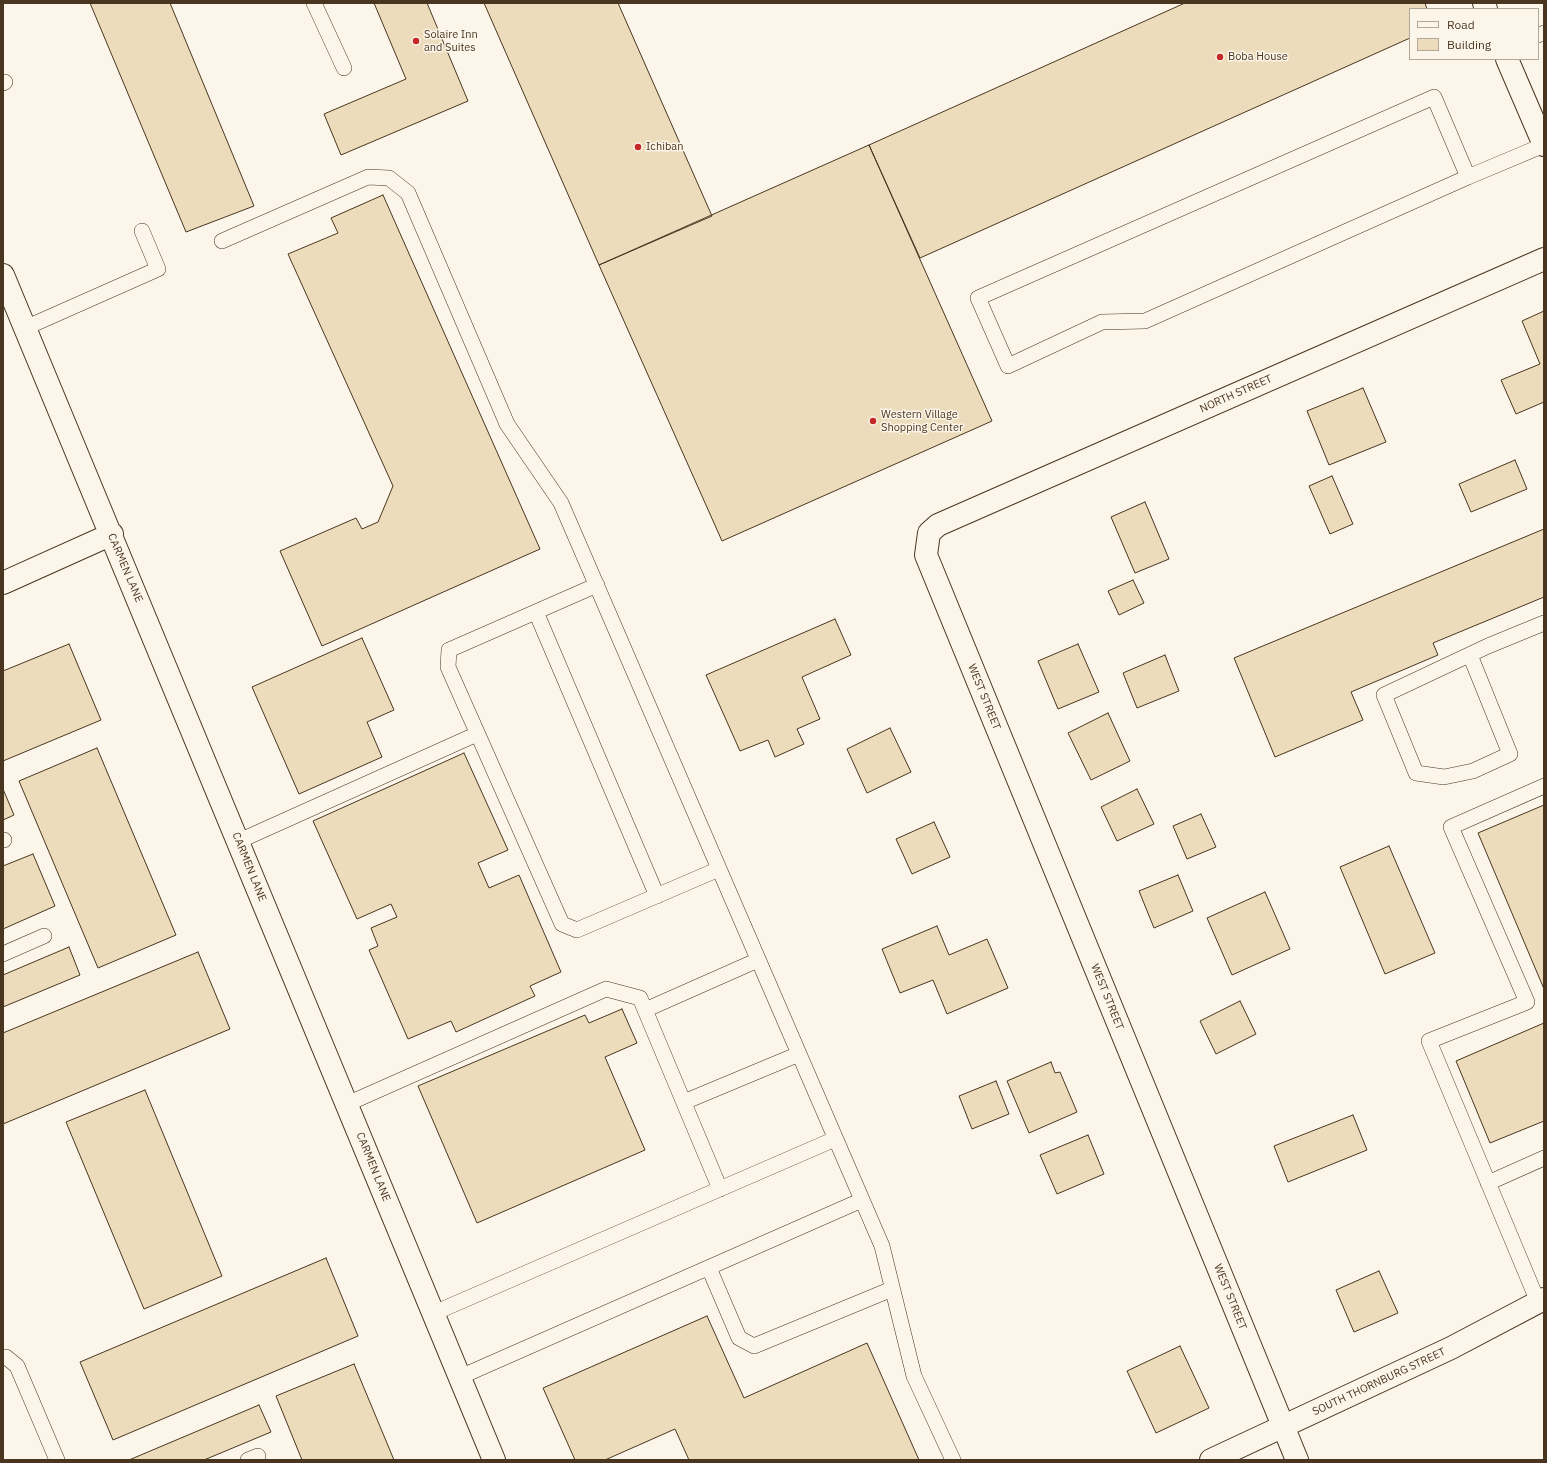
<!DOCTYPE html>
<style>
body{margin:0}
#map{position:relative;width:1547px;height:1463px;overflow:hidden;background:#fbf6e9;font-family:"IBM Plex Sans",sans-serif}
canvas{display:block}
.frame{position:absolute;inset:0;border:4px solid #4a3520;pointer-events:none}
.legend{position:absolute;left:1409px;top:8px;width:130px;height:52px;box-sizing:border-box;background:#fbf6e9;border:1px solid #b4a999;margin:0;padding:5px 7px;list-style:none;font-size:12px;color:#4a3520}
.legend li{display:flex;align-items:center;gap:8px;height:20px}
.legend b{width:20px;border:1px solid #b4a999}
</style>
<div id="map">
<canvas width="1547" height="1463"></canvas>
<div class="frame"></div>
<ul class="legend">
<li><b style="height:5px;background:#fbf6e9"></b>Road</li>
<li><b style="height:11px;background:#ecdcbc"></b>Building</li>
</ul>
</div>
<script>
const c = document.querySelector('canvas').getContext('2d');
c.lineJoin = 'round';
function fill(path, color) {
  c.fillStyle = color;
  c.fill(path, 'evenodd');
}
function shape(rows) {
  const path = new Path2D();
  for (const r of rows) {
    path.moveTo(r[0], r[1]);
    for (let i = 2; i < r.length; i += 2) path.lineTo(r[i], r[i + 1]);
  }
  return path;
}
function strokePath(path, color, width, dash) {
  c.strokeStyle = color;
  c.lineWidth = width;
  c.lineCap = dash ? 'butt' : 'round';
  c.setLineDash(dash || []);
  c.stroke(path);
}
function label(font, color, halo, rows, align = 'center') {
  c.font = font + ' "IBM Plex Sans",sans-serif';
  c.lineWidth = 3;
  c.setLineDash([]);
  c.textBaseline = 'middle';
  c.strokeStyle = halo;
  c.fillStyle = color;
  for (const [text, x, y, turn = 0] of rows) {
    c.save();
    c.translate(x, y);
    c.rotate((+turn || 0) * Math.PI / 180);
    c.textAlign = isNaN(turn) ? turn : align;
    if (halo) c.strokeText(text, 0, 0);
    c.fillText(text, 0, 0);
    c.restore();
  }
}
const building = shape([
 [90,3,170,3,254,206,186,232,90,3],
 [374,3,427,3,468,101,341,155,324,114,406,79,374,3],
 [484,3,618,3,712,216,599,265,484,3],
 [1185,3,1425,3,1427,9,1410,9,1410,38,920,258,869,145,1185,3],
 [869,145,992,421,722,541,599,265,869,145],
 [383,195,540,549,322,646,280,551,356,518,362,529,378,522,393,486,288,254,338,233,331,218,383,195],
 [1544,311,1544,402,1516,414,1501,380,1540,364,1522,321,1544,311],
 [1363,388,1386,442,1329,465,1307,411,1363,388],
 [1515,460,1527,489,1471,512,1459,484,1515,460],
 [1332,476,1353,524,1330,534,1309,486,1332,476],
 [1145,502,1169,559,1135,573,1111,517,1145,502],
 [1544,529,1544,597,1433,643,1438,655,1351,692,1363,720,1275,757,1234,658,1544,529],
 [1133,580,1144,603,1119,615,1108,591,1133,580],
 [835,619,851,655,802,677,820,719,797,729,804,744,775,757,768,740,740,751,706,675,835,619],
 [362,638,394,710,367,722,382,757,299,794,252,687,362,638],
 [69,644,101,720,3,761,3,671,69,644],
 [1078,644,1099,692,1058,709,1038,661,1078,644],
 [1165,655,1179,691,1137,708,1123,673,1165,655],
 [1108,713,1130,761,1091,780,1068,733,1108,713],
 [890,728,911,772,867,793,847,749,890,728],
 [97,748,176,935,98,968,19,781,97,748],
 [464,753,508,850,478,863,489,888,519,875,561,972,530,986,535,996,456,1032,451,1021,408,1039,369,950,378,946,371,928,397,917,391,904,357,919,313,821,464,753],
 [3,789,14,815,3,820,3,789],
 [1137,789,1154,824,1117,841,1101,807,1137,789],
 [1544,805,1544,989,1478,833,1544,805],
 [1201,814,1216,847,1187,859,1173,826,1201,814],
 [934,822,950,857,912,874,896,839,934,822],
 [1389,846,1435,953,1385,974,1340,867,1389,846],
 [33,854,55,906,3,929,3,866,33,854],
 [1178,875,1193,911,1154,928,1139,891,1178,875],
 [1265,892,1290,949,1232,975,1207,918,1265,892],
 [937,926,949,955,987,939,1008,988,947,1014,933,980,900,993,882,949,937,926],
 [69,947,80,975,3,1007,3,975,69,947],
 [198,952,230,1029,3,1124,3,1033,198,952],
 [1240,1001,1256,1034,1216,1054,1200,1021,1240,1001],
 [622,1009,637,1043,605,1057,645,1150,477,1223,418,1086,585,1015,589,1023,622,1009],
 [1544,1023,1544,1121,1490,1143,1456,1061,1544,1023],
 [1051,1062,1055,1073,1060,1072,1077,1112,1029,1133,1007,1081,1051,1062],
 [996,1081,1009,1114,972,1129,959,1096,996,1081],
 [145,1090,222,1276,144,1309,66,1122,145,1090],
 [1353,1115,1367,1150,1288,1182,1274,1146,1353,1115],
 [1088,1135,1104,1174,1057,1194,1040,1155,1088,1135],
 [326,1258,358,1336,113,1440,80,1362,326,1258],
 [1379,1271,1398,1313,1354,1332,1336,1290,1379,1271],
 [707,1316,744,1398,867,1343,919,1460,689,1460,675,1429,605,1460,575,1460,543,1388,707,1316],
 [1180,1346,1209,1408,1156,1433,1127,1371,1180,1346],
 [354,1364,394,1460,302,1460,276,1396,354,1364],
 [259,1405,271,1432,204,1460,129,1460,259,1405]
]);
const lane = shape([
 [314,3,344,68],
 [1538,35,1544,33],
 [3,83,5,82],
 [1468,177,1145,321,1102,322,1008,366,978,298,1434,97,1468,177,1544,145],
 [222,241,368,177,389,178,408,193,507,424,561,503,882,1246,914,1376,953,1460],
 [25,328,158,269,142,231],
 [597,585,449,650,448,667,562,924,577,930,719,869],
 [536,612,657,896],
 [1470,655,1510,754,1473,771,1444,777,1416,773,1384,695,1488,646,1544,623],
 [3,840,4,840],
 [239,841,477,734],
 [3,954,44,936],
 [645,1010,758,960],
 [684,1102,799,1054],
 [347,1104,606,989,640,998,720,1189],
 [1488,1183,1544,1158],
 [709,1268,739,1338,754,1346,892,1289],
 [1538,1302,1429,1041,1527,1002,1451,827,1544,786],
 [434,1313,835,1139],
 [3,1357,6,1357,17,1366,57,1460],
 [460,1377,862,1200],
 [248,1460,258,1456]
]);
const street = shape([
 [1484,3,1486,9],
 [1507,59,1544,145],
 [3,275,494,1460],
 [3,583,112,534],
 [1211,1460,1451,1348,1544,1299],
 [1297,1460,926,555,929,533,938,525,1544,259]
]);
const markers = [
 [416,41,4,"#c62828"],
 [1220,57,4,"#c62828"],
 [638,147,4,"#c62828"],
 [873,421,4,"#c62828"]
];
const poiNames = [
 ["Solaire Inn",424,35],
 ["and Suites",424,48],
 ["Boba House",1228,57],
 ["Ichiban",646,147],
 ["Western Village",881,415],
 ["Shopping Center",881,428]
];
const streetNames = [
 ["NORTH STREET",1236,394,-24],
 ["CARMEN LANE",125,568,67],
 ["WEST STREET",984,697,68],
 ["CARMEN LANE",249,867,68],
 ["WEST STREET",1107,997,68],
 ["CARMEN LANE",373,1167,68],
 ["WEST STREET",1230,1297,68],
 ["SOUTH THORNBURG STREET",1379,1382,-25]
];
fill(building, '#ecdcbc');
strokePath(building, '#4a3520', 1);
strokePath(lane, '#4a3520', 16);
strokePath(street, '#4a3520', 24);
strokePath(lane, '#fbf6e9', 15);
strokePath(street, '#fbf6e9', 22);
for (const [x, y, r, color] of markers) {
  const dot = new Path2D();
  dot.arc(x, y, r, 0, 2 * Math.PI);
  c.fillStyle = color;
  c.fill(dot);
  strokePath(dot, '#fbf6e9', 1.5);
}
label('11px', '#4a3520', '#fbf6e9', poiNames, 'left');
label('11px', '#4a3520', '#fbf6e9', streetNames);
</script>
